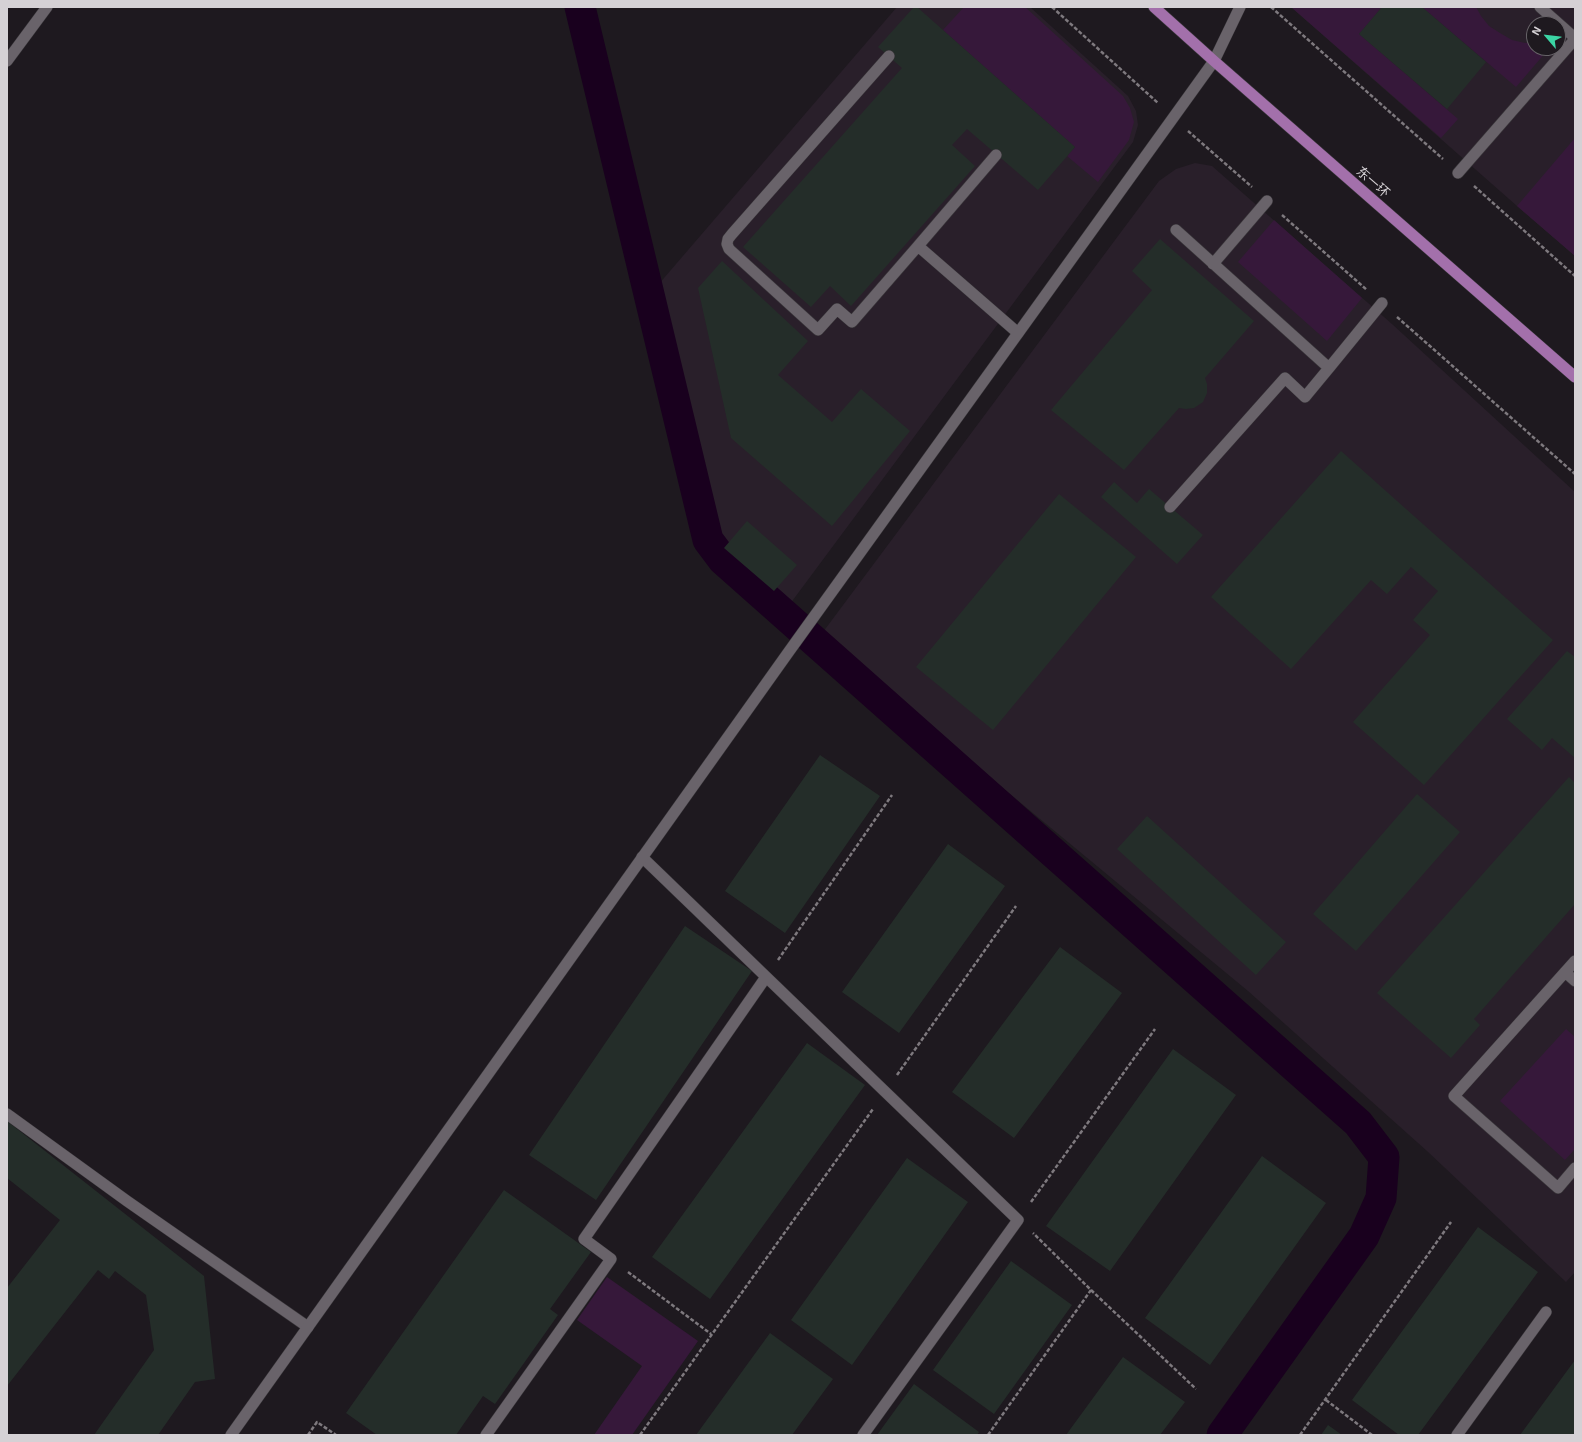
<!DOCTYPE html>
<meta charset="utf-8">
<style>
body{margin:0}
#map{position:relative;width:1582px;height:1442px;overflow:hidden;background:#1e191f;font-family:"Exo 2",sans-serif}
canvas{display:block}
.frame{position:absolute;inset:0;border:8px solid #d5d1d5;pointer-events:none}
.north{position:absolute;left:1526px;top:16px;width:40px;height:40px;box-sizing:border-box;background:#1e191f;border:1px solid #676368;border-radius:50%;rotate:298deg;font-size:11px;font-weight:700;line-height:16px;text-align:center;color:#d5d1d5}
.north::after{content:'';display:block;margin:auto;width:14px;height:18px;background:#3bd4a4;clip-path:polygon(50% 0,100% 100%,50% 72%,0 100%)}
</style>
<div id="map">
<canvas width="1582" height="1442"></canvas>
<div class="frame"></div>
<div class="north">N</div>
</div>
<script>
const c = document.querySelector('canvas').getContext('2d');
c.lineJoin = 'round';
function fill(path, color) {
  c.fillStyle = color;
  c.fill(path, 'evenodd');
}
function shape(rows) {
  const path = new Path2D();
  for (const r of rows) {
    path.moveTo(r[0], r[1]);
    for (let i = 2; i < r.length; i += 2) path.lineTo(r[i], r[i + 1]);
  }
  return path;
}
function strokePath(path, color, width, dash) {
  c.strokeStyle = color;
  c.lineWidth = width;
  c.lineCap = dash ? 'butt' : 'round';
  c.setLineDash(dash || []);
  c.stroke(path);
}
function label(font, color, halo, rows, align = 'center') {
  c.font = font + ' "Exo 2","Noto Sans SC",sans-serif';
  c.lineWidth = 3.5;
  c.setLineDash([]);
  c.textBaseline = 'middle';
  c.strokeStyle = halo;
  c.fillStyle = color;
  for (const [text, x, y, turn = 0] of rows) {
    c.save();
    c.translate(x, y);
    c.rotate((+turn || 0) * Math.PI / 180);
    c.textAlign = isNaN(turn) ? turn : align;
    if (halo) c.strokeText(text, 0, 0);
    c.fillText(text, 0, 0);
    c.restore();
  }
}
const built = shape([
 [897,7,1030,7,1128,96,1136,111,1138,125,1133,142,790,604,720,543,658,285],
 [1291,7,1575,7,1575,256,1517,206],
 [1534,24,1558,24,1558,48,1534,48],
 [1195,163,1212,166,1392,324,1575,492,1575,1272,1566,1282,1427,1151,1248,991,993,780,823,632,1159,181,1176,169]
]);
const green = shape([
 [964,7,1025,7,1123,96,1130,108,1134,122,1129,140,1098,182,1067,156,1075,147,943,30],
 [1291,7,1382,7,1359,34,1458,119,1441,138],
 [1422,7,1476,7,1481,16,1489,26,1500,33,1512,40,1525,43,1534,42,1534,48,1542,48,1546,52,1516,87],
 [1575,138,1575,256,1517,206],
 [1274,220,1362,298,1327,341,1238,262],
 [1566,1029,1575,1037,1575,1149,1565,1160,1500,1101],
 [607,1277,698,1341,632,1435,594,1435,642,1366,577,1320]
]);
const canal = shape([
 [580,7,708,540,723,560,1358,1123,1384,1157,1381,1198,1364,1236,1222,1435]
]);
const building = shape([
 [914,7,917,7,1075,147,1038,190,967,129,952,145,975,166,851,306,830,286,811,307,743,247,902,68,878,47],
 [1382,7,1422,7,1486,62,1447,109,1359,34],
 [1160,239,1254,321,1205,378,1207,384,1207,393,1203,402,1194,408,1186,409,1179,408,1124,470,1051,410,1152,290,1132,271],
 [722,261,808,341,778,375,832,422,861,389,910,431,832,526,731,438,698,288],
 [1341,451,1553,640,1424,785,1353,722,1430,635,1413,620,1438,591,1411,567,1387,594,1371,580,1291,669,1211,597],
 [1114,482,1137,503,1149,489,1203,535,1177,564,1101,497],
 [1059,494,1136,557,993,730,916,667],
 [747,521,797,565,774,591,724,548],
 [1567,651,1575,657,1575,758,1552,738,1542,750,1507,719],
 [820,755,880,796,785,933,725,891],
 [1569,777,1575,783,1575,904,1474,1019,1480,1025,1451,1058,1377,993],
 [1417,794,1460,832,1356,951,1313,914],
 [1147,816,1286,942,1256,975,1117,849],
 [948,844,1005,886,899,1033,842,992],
 [685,926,752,971,596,1200,529,1155],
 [1060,947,1122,993,1014,1138,952,1092],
 [807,1043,865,1085,710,1299,652,1257],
 [1173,1049,1236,1095,1110,1271,1046,1226],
 [7,1121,204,1276,215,1379,195,1382,158,1435,94,1435,154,1350,146,1295,115,1271,109,1279,98,1270,7,1386,7,1288,60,1220,7,1178],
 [1262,1156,1326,1203,1210,1365,1145,1318],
 [907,1158,968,1202,852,1365,791,1320],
 [504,1190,591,1252,550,1309,558,1315,495,1404,483,1396,456,1435,377,1435,346,1413],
 [1478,1227,1538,1272,1418,1435,1399,1435,1352,1400],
 [1011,1261,1072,1305,994,1414,933,1370],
 [770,1333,833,1379,792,1435,696,1435],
 [1123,1357,1185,1402,1160,1435,1066,1435],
 [1575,1360,1575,1435,1520,1435],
 [914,1384,979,1432,977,1435,877,1435],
 [1328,1425,1342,1435,1321,1435]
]);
const path = shape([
 [1052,7,1158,103],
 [1271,7,1443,159],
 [1188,131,1252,187],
 [1474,186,1575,276],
 [1282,215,1367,290],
 [1397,317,1575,474],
 [778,960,892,795],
 [897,1075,1016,906],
 [1031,1202,1155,1029],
 [628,1272,711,1334],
 [1091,1290,1196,1389],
 [1326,1400,1372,1435],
 [308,1435,317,1422,336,1435],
 [640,1435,873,1109],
 [988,1435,1091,1290,1033,1233],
 [1300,1435,1451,1222]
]);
const service = shape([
 [1540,7,1575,38],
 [889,56,732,234,728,239,727,244,729,249,818,330,837,309,852,322,918,246,1018,333],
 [1458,173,1575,39],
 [1176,230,1329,368,1382,303],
 [918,246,996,155],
 [1213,264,1267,201],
 [1170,507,1285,378,1305,397,1329,368],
 [1575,961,1454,1096,1558,1188,1575,1168],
 [1565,972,1575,981]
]);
const minor = shape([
 [7,61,47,7],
 [642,857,1018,1220,863,1435],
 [7,1114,127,1201,308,1327],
 [486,1435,611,1259,584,1239,766,977],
 [1457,1435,1546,1312]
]);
const tertiary = shape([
 [231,1435,790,650,1214,61,1240,7]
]);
const primary = shape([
 [1154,7,1214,61,1575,377]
]);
const streetNames = [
 ["东一环",1373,182,41]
];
fill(built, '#291f2a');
fill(green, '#36183a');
strokePath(canal, '#19001e', 31);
fill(building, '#242d29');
strokePath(service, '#39363a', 12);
strokePath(minor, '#39363a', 12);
strokePath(tertiary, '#39363a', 12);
strokePath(primary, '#39363a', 12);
strokePath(path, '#7e797e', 2.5, [4, 2]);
strokePath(service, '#69636a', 11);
strokePath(minor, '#69636a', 11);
strokePath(tertiary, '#69636a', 11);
strokePath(primary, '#a370ab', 11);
label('13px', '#d5d1d5', '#1e191f', streetNames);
</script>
